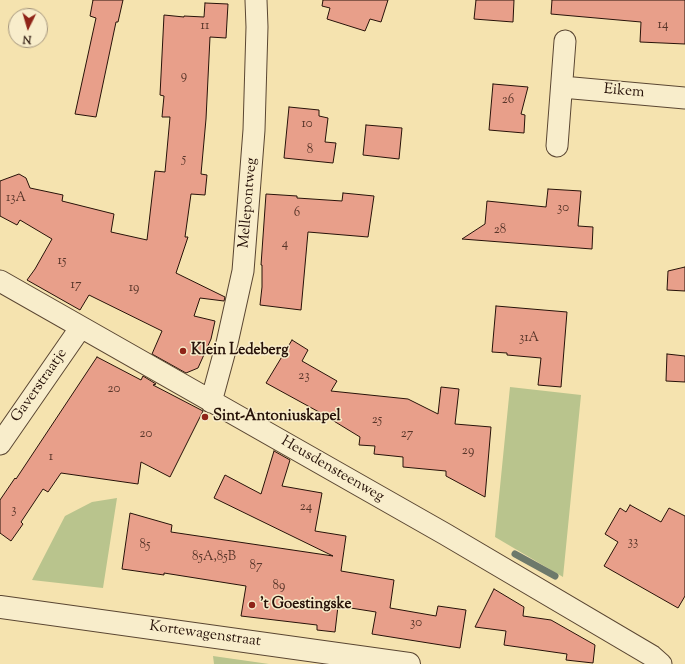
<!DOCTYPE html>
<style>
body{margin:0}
#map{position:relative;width:685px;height:664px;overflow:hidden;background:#f5e3af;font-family:"Sorts Mill Goudy",serif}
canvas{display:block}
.north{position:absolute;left:8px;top:8px;width:40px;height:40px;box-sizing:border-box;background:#f8edcb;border:1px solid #a4957d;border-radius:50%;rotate:185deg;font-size:11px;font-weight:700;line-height:16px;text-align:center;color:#271209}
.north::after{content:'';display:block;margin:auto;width:14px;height:18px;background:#8f2418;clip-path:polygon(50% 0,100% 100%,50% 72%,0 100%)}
</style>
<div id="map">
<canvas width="685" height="664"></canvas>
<div class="north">N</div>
</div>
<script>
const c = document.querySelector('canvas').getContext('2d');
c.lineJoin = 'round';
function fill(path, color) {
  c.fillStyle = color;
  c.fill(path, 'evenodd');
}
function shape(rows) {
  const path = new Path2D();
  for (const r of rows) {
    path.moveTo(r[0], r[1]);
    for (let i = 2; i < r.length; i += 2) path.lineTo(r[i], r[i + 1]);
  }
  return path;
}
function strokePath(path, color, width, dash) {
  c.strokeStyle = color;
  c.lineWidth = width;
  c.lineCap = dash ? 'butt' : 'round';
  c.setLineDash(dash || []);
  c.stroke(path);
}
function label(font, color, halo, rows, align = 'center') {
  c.font = font + ' "Sorts Mill Goudy",serif';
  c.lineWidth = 3;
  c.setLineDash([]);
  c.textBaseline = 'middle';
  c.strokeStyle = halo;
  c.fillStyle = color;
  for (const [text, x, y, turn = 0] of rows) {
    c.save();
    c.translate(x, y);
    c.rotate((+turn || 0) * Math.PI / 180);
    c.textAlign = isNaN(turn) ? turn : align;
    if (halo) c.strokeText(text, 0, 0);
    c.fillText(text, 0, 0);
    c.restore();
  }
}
const green = shape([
 [510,387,581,395,563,577,495,537],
 [117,498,103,588,32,580,65,516,92,502],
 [213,656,269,664,270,664,214,664]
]);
const stream = shape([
 [515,554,555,576]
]);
const building = shape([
 [93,0,123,0,118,22,116,22,96,117,75,114,96,18,90,16,93,0],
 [323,0,388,0,381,22,370,19,365,31,327,19,330,8,322,6,323,0],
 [476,0,514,0,513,22,474,19,476,0],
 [552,0,685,0,685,44,640,42,641,22,551,14,552,0],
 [205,3,228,4,226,38,210,37,206,119,201,174,207,175,205,195,191,194,185,237,188,237,176,273,225,297,224,301,200,298,194,316,215,321,211,339,198,368,186,373,152,354,162,331,89,295,80,310,27,280,35,269,52,239,20,220,17,225,0,216,0,181,19,174,26,178,30,188,63,195,62,201,114,214,111,232,147,240,155,171,165,172,170,117,162,117,164,96,160,95,164,15,184,17,184,16,204,17,205,3],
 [493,84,528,87,521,114,525,115,524,133,489,130,493,84],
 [289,107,319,110,319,116,328,118,325,142,336,143,333,163,284,158,289,107],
 [366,125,402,128,399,159,363,155,366,125],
 [548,189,581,191,578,226,593,227,592,249,462,239,485,224,487,201,546,207,548,189],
 [343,193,374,196,368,237,308,232,301,310,260,305,262,287,262,265,261,265,266,194,297,196,297,198,342,201,343,193],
 [685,267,685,291,667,290,668,271,685,267],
 [496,306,567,312,561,387,538,385,541,358,507,355,507,353,492,352,496,306],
 [292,340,308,350,302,361,337,381,331,391,408,399,438,414,441,387,459,389,455,424,491,427,485,497,446,476,446,471,403,467,403,457,374,454,375,446,359,445,360,437,319,412,266,383,292,340],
 [667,354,685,356,685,382,666,381,667,354],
 [97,357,141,380,143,376,156,384,153,385,203,411,170,477,141,462,138,484,61,473,48,492,43,489,21,522,23,524,11,541,0,533,0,500,15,478,16,479,97,357],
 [274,451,290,460,282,486,322,493,315,531,346,536,341,571,394,580,390,608,436,616,438,606,466,610,460,648,372,634,376,612,338,606,335,632,317,630,317,625,241,616,246,586,164,573,164,575,122,569,130,513,172,525,171,532,333,556,214,498,225,475,261,494,274,451],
 [630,505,661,522,669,508,685,516,685,596,678,608,604,566,618,542,605,534,620,508,626,512,630,505],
 [494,589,524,607,523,616,551,620,595,645,593,663,566,660,567,654,504,645,506,631,475,627,494,589]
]);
const minor = shape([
 [562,87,685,98],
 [557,146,565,41],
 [0,281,445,534,652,656,661,664],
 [211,402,227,343,243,271,254,130,257,27,256,0],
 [0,444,81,327]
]);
const tertiary = shape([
 [0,607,409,664]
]);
const markers = [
 [183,351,4,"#8f2418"],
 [205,417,4,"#8f2418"],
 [252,605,4,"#8f2418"]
];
const numberNames = [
 ["14",663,26],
 ["11",205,27],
 ["9",184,77],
 ["26",508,101],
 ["10",307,125],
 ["8",310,151],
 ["5",184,160],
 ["13A",16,199],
 ["30",563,209],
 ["6",297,214],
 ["28",500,231],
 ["4",285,245],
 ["15",62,262],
 ["17",76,286],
 ["19",134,289],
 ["31A",529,339],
 ["23",304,377],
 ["20",114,390],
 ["25",377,421],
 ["20",146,435],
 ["27",407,435],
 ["29",468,452],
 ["1",51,458],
 ["24",306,508],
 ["3",14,511],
 ["33",633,543],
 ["85",145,546],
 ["85A,85B",214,558],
 ["87",256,567],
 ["89",279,587],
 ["30",416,624]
];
const streetNames = [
 ["Eikem",624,92,5],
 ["Mellepontweg",249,203,-85],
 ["Gaverstraatje",40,386,-55],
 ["Heusdensteenweg",332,470,30],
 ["Kortewagenstraat",205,635,8]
];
const poiNames = [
 ["Klein Ledeberg",191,351],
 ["Sint-Antoniuskapel",213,417],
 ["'t Goestingske",260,605]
];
fill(green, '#b9c48d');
strokePath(stream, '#6d796b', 7);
fill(building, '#e89f8a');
strokePath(building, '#271209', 1);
strokePath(minor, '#5a4632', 23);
strokePath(tertiary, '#5a4632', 24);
strokePath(minor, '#f8edcb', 21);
strokePath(tertiary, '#f8edcb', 22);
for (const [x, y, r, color] of markers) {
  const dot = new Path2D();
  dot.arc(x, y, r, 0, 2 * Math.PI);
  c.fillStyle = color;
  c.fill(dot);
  strokePath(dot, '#f8edcb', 1.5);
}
label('13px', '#573529', null, numberNames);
label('15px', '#271209', '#f8edcb', streetNames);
label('bold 15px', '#271209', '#f8edcb', poiNames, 'left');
</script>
